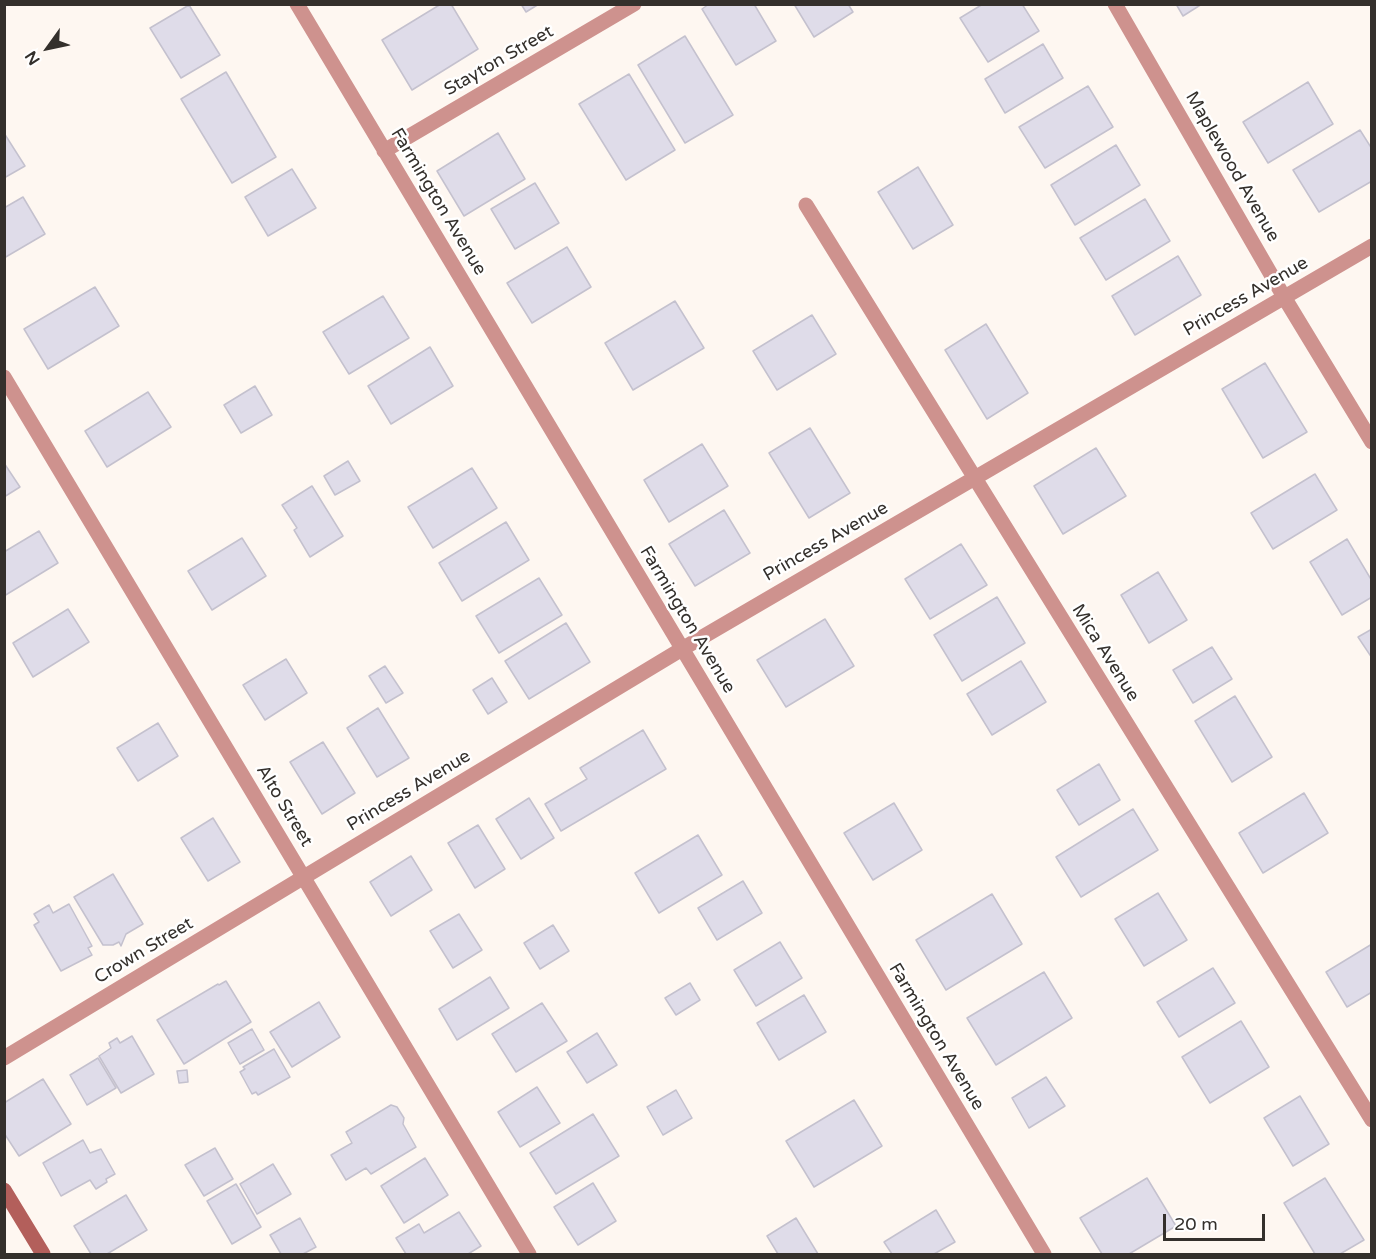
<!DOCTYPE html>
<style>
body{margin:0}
#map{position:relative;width:1376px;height:1259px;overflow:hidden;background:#fef7f1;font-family:"Varela Round",sans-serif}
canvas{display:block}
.frame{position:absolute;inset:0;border:6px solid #34302c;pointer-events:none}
.north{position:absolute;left:18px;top:18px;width:60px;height:60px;-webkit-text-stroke:4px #fff;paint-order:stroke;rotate:237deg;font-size:16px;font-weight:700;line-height:24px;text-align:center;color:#34302c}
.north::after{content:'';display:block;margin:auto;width:21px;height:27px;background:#34302c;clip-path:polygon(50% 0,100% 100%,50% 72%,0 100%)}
.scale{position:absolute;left:1163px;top:1214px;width:102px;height:27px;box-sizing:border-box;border:3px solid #34302c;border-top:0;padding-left:8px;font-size:18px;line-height:21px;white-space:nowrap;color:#34302c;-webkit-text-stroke:4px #fff;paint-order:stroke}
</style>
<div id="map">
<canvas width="1376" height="1259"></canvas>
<div class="frame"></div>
<div class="north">N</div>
<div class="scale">20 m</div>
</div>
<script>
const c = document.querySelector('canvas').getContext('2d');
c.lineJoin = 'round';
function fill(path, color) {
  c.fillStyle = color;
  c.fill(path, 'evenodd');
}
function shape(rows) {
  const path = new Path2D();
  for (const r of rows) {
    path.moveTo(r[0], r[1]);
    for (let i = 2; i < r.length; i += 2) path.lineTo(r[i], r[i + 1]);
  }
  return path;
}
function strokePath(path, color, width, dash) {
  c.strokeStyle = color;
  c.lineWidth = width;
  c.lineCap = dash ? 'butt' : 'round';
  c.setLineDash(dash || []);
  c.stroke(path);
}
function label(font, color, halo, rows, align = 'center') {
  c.font = font + ' "Varela Round",sans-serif';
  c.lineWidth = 5;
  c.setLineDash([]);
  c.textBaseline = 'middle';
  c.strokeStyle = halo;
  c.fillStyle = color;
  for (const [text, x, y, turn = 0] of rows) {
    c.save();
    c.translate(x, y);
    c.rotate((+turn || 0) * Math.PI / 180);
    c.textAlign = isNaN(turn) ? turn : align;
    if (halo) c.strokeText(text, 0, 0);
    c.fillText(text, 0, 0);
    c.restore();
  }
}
const building = shape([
 [441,4,451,4,478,49,412,90,382,40,441,4],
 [521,4,539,4,526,12,521,4],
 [709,4,754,4,776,41,736,65,702,9,709,4],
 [794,4,848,4,853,12,814,37,794,4],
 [983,4,1022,4,1039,31,988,62,960,18,983,4],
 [1176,4,1202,4,1183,16,1176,4],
 [189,5,220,55,181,78,150,28,189,5],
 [685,36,733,115,685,143,638,65,685,36],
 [1043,44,1063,78,1005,113,985,79,1043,44],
 [226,72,276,157,232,183,181,99,226,72],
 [629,74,675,150,626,180,579,104,629,74],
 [1308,82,1333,124,1268,163,1243,122,1308,82],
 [1088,86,1113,127,1045,168,1019,127,1088,86],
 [1360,130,1372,149,1372,181,1319,212,1293,170,1360,130],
 [4,133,25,166,4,178,4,133],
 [498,133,525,179,464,216,437,171,498,133],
 [1116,145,1140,185,1075,225,1051,185,1116,145],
 [918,167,953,225,913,249,878,192,918,167],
 [292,169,316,208,268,236,245,197,292,169],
 [535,183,559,223,515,249,491,209,535,183],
 [23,197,45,234,4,258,4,208,23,197],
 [1145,199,1170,241,1106,280,1080,238,1145,199],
 [567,247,591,287,532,323,507,283,567,247],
 [1178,256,1201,295,1135,335,1112,296,1178,256],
 [95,287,119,326,48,369,24,329,95,287],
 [383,296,409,338,349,374,323,332,383,296],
 [675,301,704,348,633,390,605,343,675,301],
 [812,315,836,354,777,390,753,351,812,315],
 [986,324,1028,393,987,419,945,350,986,324],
 [430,347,453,386,391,424,368,386,430,347],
 [1265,363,1307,432,1263,458,1222,389,1265,363],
 [255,386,272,415,241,433,224,405,255,386],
 [148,392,171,427,107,467,85,431,148,392],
 [810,428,850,493,809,518,769,453,810,428],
 [702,444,728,486,669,522,644,480,702,444],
 [1096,448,1126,496,1063,534,1034,486,1096,448],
 [348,461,360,481,335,495,324,476,348,461],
 [4,463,20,487,4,497,4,463],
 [472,468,497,508,433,548,408,507,472,468],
 [1315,474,1337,510,1273,549,1251,513,1315,474],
 [312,486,343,536,310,557,294,530,297,528,282,505,312,486],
 [724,510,750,553,695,586,669,544,724,510],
 [506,522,529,560,462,601,439,563,506,522],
 [39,531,58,563,4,596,4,552,39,531],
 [242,538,266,576,212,610,188,571,242,538],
 [1347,539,1372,581,1372,597,1342,615,1310,562,1347,539],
 [961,544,987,585,930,619,905,579,961,544],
 [1158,572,1187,620,1149,643,1121,595,1158,572],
 [539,578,562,615,499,653,476,616,539,578],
 [997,597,1025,643,962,681,934,635,997,597],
 [68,609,89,642,33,677,13,643,68,609],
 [825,619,854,666,786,707,757,660,825,619],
 [566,623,590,662,529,699,505,661,566,623],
 [1372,629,1372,658,1358,637,1372,629],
 [1212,647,1232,679,1193,703,1173,670,1212,647],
 [286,659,307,693,265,720,243,685,286,659],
 [1021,661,1046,702,992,735,967,694,1021,661],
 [385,666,403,693,386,703,369,676,385,666],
 [492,678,507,702,488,714,473,690,492,678],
 [1235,696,1272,757,1232,782,1195,721,1235,696],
 [378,708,409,758,377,777,347,728,378,708],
 [158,723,178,756,138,781,117,748,158,723],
 [643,730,666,769,561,831,545,804,587,779,580,768,643,730],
 [323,742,355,793,322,814,290,762,323,742],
 [1099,764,1120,800,1079,825,1057,790,1099,764],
 [1304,793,1328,833,1263,873,1239,833,1304,793],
 [529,798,554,838,521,859,496,819,529,798],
 [894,803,922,850,873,880,844,833,894,803],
 [1133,809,1158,850,1081,897,1056,857,1133,809],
 [213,818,240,862,208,881,181,838,213,818],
 [478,825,505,869,475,888,448,843,478,825],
 [698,835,722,875,659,913,635,873,698,835],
 [411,856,432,890,391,916,370,882,411,856],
 [113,874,143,924,126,934,121,946,119,942,113,945,103,945,74,897,113,874],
 [743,881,762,913,717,940,698,908,743,881],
 [1158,893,1187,940,1144,966,1115,919,1158,893],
 [992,894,1022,944,946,990,916,940,992,894],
 [69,904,92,946,88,948,92,955,61,971,34,925,39,922,34,914,49,905,53,913,69,904],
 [459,914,482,950,453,968,430,931,459,914],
 [553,925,569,951,540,969,524,943,553,925],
 [780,942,802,978,756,1006,734,970,780,942],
 [1372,944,1372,992,1347,1007,1326,972,1372,944],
 [1213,968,1235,1003,1179,1037,1157,1002,1213,968],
 [1044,972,1072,1018,996,1065,967,1018,1044,972],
 [490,977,509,1008,457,1040,439,1009,490,977],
 [226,981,251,1022,184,1064,157,1020,218,984,219,985,226,981],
 [690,983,700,1000,676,1015,665,998,690,983],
 [804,995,826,1032,779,1060,757,1023,804,995],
 [319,1002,340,1037,292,1067,270,1032,319,1002],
 [542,1003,567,1041,516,1072,492,1034,542,1003],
 [1241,1021,1269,1067,1210,1103,1182,1057,1241,1021],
 [252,1029,264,1050,240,1064,228,1043,252,1029],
 [597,1033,617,1065,587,1083,567,1052,597,1033],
 [132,1036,154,1074,121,1093,99,1056,111,1048,109,1043,117,1038,120,1043,132,1036],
 [274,1049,290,1077,258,1095,256,1092,252,1094,240,1072,245,1069,243,1067,274,1049],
 [98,1058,116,1088,87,1105,70,1075,98,1058],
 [187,1070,188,1082,179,1083,177,1071,187,1070],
 [1046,1077,1065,1106,1029,1128,1012,1098,1046,1077],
 [43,1079,71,1124,19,1156,4,1133,4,1103,43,1079],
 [537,1087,560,1123,520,1147,498,1112,537,1087],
 [676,1090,692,1118,663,1135,647,1107,676,1090],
 [1300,1096,1329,1144,1293,1166,1264,1118,1300,1096],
 [854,1100,882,1146,814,1187,786,1141,854,1100],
 [391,1105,397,1107,404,1118,403,1124,416,1147,371,1174,366,1168,346,1180,331,1155,352,1143,346,1132,391,1105],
 [593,1114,619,1156,556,1194,530,1153,593,1114],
 [83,1140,90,1153,101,1149,115,1174,106,1179,107,1182,96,1189,90,1180,61,1196,43,1163,83,1140],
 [215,1148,233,1179,204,1196,185,1165,215,1148],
 [425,1158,448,1195,404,1223,381,1186,425,1158],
 [273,1164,291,1194,257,1214,240,1184,273,1164],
 [1147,1178,1176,1226,1129,1254,1102,1254,1080,1218,1147,1178],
 [1325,1178,1364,1240,1340,1254,1315,1254,1284,1203,1325,1178],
 [593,1183,616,1221,578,1245,554,1207,593,1183],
 [236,1184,261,1227,232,1244,207,1201,236,1184],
 [126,1195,147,1230,107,1254,91,1254,74,1226,126,1195],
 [936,1210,955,1242,934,1254,892,1254,884,1242,936,1210],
 [459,1212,481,1246,468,1254,406,1254,396,1238,419,1224,424,1233,459,1212],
 [300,1218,316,1247,303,1254,281,1254,270,1235,300,1218],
 [796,1218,818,1254,778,1254,767,1236,796,1218]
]);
const street = shape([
 [297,4,1044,1254],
 [1115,4,1284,297,1372,442],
 [384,151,634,4],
 [806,205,1372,1120],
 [4,377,529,1254],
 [4,1058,682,649,1372,246]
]);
const secondary = shape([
 [4,1190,43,1254]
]);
const streetNames = [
 ["Stayton Street",499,61,-30],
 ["Maplewood Avenue",1232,167,60],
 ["Farmington Avenue",438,202,59],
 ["Princess Avenue",1246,297,-30],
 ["Princess Avenue",826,542,-30],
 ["Farmington Avenue",687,620,59],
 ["Mica Avenue",1105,653,58],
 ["Princess Avenue",409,791,-31],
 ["Alto Street",284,806,59],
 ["Crown Street",144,951,-31],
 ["Farmington Avenue",936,1037,59]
];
fill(building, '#dfdce9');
strokePath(building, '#c4c1ce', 1.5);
strokePath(street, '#ce928e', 15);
strokePath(secondary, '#b35f5b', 15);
label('18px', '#34302c', '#fff', streetNames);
</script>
